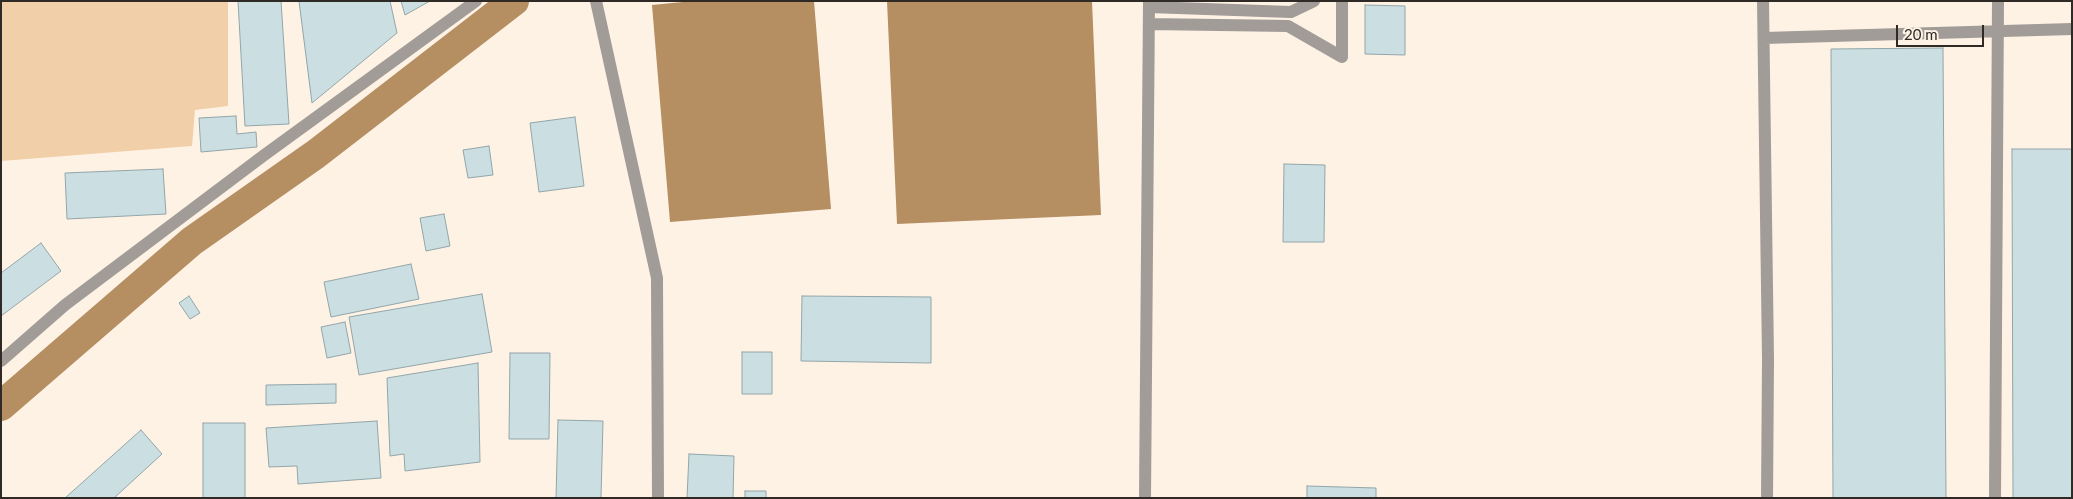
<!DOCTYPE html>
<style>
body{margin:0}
#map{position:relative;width:2073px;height:499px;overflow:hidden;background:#fef2e5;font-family:Lato,sans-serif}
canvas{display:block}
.frame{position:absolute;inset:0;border:2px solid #2f2a25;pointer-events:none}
.scale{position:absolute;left:1896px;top:25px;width:88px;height:22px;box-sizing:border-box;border:2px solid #2f2a25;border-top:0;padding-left:6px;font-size:15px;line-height:18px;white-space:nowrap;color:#2f2a25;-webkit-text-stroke:4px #fef2e5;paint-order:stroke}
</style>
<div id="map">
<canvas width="2073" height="499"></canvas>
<div class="frame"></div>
<div class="scale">20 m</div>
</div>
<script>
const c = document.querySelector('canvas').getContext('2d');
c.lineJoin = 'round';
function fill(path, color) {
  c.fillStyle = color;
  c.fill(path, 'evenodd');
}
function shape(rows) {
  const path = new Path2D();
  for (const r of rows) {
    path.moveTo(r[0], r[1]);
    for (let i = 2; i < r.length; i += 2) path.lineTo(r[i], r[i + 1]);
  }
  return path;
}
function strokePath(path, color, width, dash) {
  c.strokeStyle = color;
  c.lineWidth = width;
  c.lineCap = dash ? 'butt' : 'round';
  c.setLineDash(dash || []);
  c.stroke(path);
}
const green = shape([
 [1,1,228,1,228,106,195,110,192,146,1,161]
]);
const water = shape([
 [693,1,814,1,831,209,670,222,652,5],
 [887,1,1092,1,1101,215,897,224]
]);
const canal = shape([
 [1,406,192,241,316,154,514,1]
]);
const building = shape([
 [238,1,281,1,289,124,245,126,238,1],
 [299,1,390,1,397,33,312,103,299,1],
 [401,1,430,1,405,15,401,1],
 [1365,5,1405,6,1405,55,1365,54,1365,5],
 [1943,48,1946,498,1833,498,1831,49,1943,48],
 [236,116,237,134,256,132,257,147,201,152,199,118,236,116],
 [575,117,584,186,539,192,530,123,575,117],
 [489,146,493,175,468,178,463,150,489,146],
 [2012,149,2072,149,2072,498,2013,498,2012,149],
 [1284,164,1325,165,1324,242,1283,242,1284,164],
 [163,169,166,214,67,219,65,173,163,169],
 [444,214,450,246,426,251,420,218,444,214],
 [41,243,61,271,1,316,1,273,41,243],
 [411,264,419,299,331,317,324,282,411,264],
 [482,294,492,352,359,375,349,317,482,294],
 [189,296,200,313,190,319,179,303,189,296],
 [802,296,931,297,931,363,801,361,802,296],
 [345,322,351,353,327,358,321,327,345,322],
 [742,352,772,352,772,394,742,394,742,352],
 [510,353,550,353,549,439,509,439,510,353],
 [478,363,480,462,405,471,404,454,390,456,387,378,478,363],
 [336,384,336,403,266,405,266,385,336,384],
 [558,420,603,421,601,498,556,498,558,420],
 [377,421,381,478,298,484,297,466,269,467,266,428,377,421],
 [203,423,245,423,245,498,203,498,203,423],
 [141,430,162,454,114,498,65,498,141,430],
 [689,454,734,456,733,498,687,498,689,454],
 [1307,486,1376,488,1376,498,1307,498,1307,486],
 [745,491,766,491,766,498,745,498,745,491]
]);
const minor = shape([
 [596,1,657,278,658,498],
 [1763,1,1768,359,1767,498],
 [1149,7,1291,12,1314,1],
 [1149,24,1288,26,1342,57,1342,1],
 [1764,38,2072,29],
 [1,361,65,305,263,156,476,1],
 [1145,498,1149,1],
 [1995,498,1998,1]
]);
fill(green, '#f1cfa9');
fill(water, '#b58e62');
strokePath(canal, '#b58e62', 30);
fill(building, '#cbdfe2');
strokePath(building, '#92a5a8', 1);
strokePath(minor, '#a19c97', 12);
</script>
